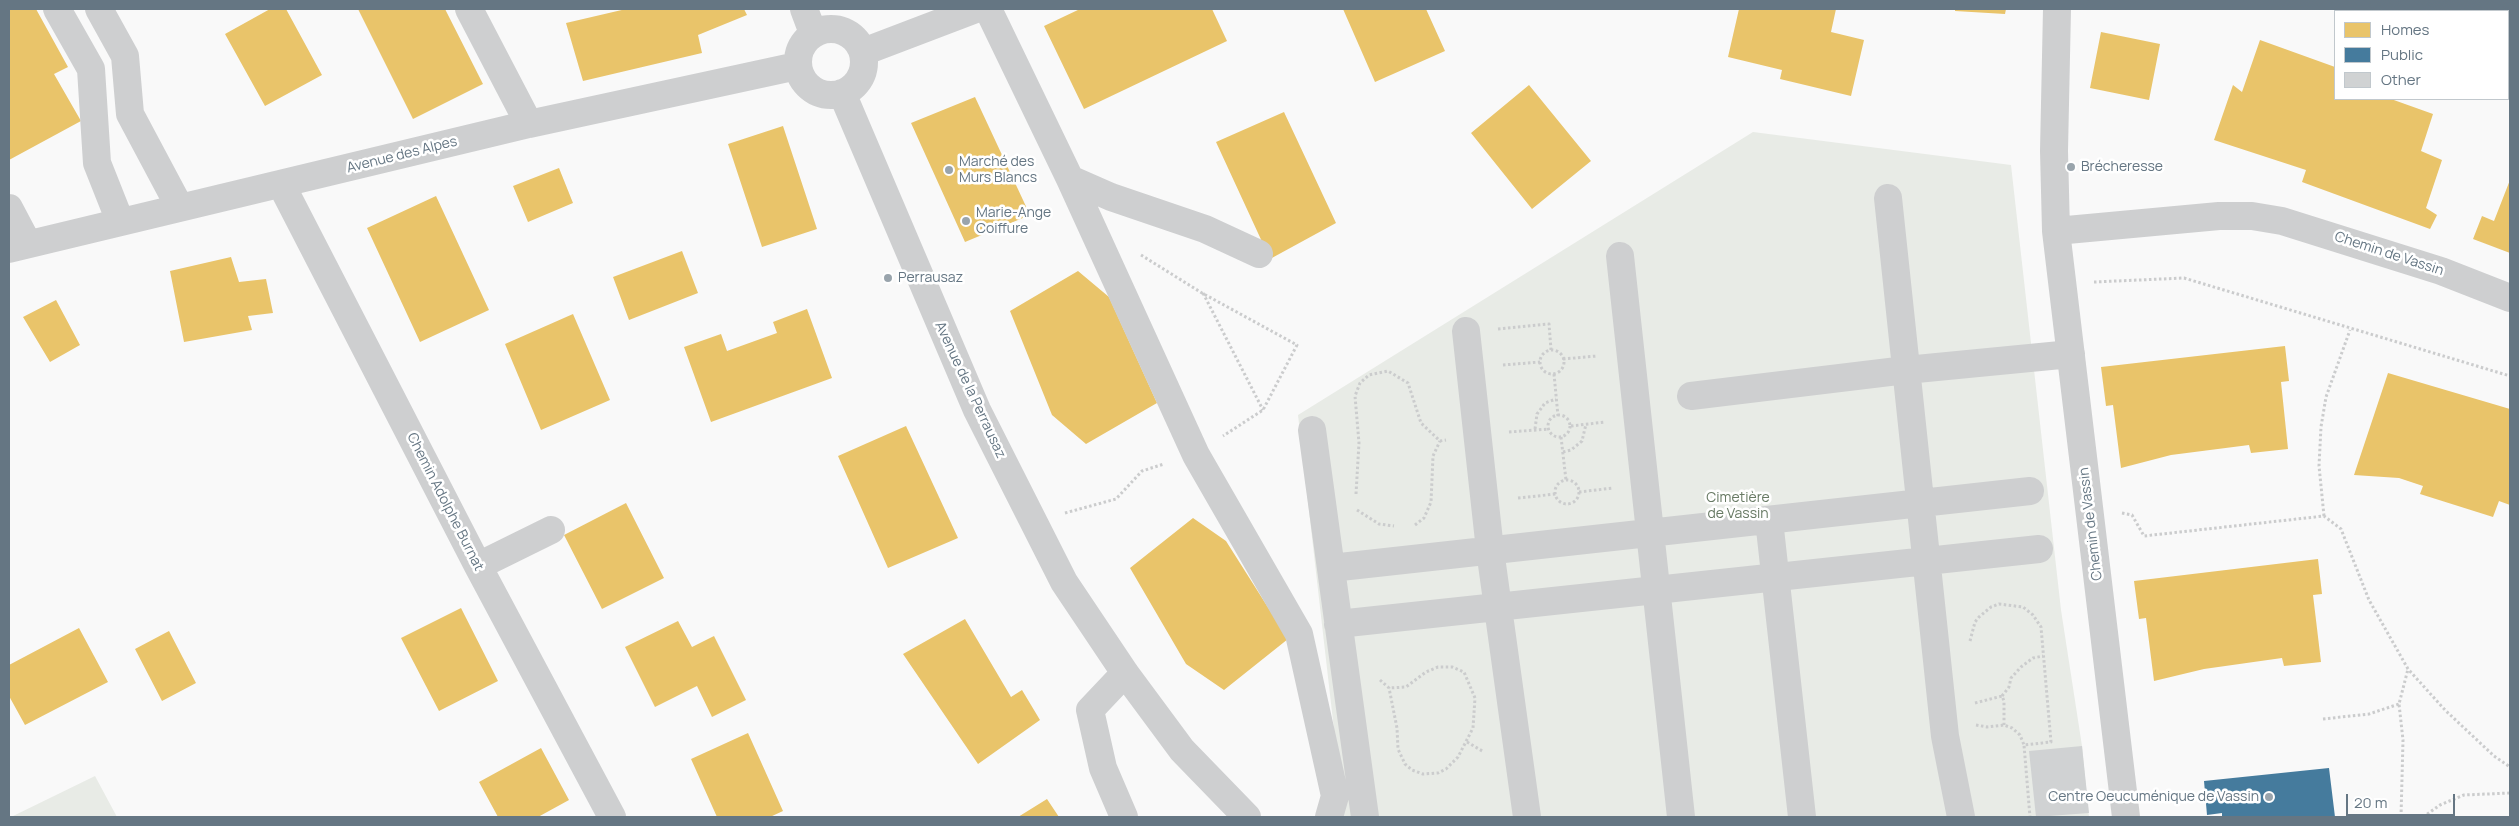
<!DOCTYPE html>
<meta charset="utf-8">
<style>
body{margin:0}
#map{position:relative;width:2519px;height:826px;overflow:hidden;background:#f9f9f9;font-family:Manrope,sans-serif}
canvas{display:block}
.frame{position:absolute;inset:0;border:10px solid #657683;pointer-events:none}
.legend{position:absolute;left:2334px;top:10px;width:175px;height:90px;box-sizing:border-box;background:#fff;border:1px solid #c1c8cd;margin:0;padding:6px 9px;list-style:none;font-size:15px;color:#657683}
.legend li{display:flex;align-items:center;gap:10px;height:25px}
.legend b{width:25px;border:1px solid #c1c8cd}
.scale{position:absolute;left:2346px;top:794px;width:109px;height:22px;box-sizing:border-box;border:2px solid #657683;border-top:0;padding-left:6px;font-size:15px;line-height:18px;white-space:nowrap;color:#657683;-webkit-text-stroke:4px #fff;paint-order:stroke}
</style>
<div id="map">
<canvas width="2519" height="826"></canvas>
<div class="frame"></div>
<ul class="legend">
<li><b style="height:14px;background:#e9c46a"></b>Homes</li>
<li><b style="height:14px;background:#457b9d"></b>Public</li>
<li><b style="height:14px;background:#d0d2d3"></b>Other</li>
</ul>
<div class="scale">20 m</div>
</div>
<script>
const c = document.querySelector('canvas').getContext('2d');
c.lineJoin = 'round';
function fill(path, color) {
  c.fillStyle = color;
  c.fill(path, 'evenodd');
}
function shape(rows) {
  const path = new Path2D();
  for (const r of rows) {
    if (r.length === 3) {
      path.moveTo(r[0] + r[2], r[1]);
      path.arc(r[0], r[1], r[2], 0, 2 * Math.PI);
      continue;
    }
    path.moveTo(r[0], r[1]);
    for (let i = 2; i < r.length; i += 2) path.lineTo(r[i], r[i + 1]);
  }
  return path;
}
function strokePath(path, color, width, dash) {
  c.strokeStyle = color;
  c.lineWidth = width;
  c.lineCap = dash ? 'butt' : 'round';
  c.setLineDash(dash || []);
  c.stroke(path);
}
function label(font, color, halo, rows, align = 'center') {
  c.font = font + ' Manrope,sans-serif';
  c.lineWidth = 5;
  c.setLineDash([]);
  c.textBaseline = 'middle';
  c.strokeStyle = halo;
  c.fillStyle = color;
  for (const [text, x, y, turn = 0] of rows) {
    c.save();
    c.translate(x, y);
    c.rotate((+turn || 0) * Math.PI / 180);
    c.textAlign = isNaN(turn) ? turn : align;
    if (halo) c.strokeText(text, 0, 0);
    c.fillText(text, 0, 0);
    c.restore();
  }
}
const green = shape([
 [1753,132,2011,165,2061,610,2082,746,2089,817,1344,817,1298,415],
 [95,776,117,817,11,817]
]);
const homes = shape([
 [9,9,36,9,68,67,54,74,81,121,9,160],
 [270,9,286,9,322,75,265,106,225,34],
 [358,9,445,9,483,84,413,119],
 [626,9,744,9,747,15,698,35,702,53,583,81,566,23],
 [1080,9,1212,9,1227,41,1084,109,1044,26],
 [1343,9,1426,9,1445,51,1375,82],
 [1739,9,1836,9,1831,32,1864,40,1851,96,1780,79,1782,70,1728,57],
 [1955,9,2006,9,2005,14,1955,11],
 [2101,32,2160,44,2149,100,2090,88],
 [2260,40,2335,67,2335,99,2391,99,2433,114,2421,151,2442,160,2426,208,2437,215,2430,229,2302,182,2306,170,2214,140,2233,85,2242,92],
 [1529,85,1591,161,1532,209,1471,133],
 [975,97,1030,215,965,242,911,123],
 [1284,112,1336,223,1270,259,1216,142],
 [783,126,817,229,762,247,728,144],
 [559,168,573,203,528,222,513,186],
 [2510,180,2510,253,2473,239,2482,216,2494,221],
 [436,196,489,310,420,342,367,228],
 [682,251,698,293,629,320,613,277],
 [231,257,239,282,266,279,273,313,248,316,252,330,184,342,170,271],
 [1078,271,1109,297,1157,403,1086,444,1052,415,1010,311],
 [56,300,80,345,50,362,23,317],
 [807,309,832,378,711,422,684,347,721,334,727,351,777,333,773,322],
 [573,314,610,400,541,430,505,344],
 [2285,346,2289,381,2281,382,2288,449,2251,453,2249,445,2171,455,2121,468,2113,405,2106,406,2101,367],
 [2388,373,2510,409,2510,505,2499,501,2493,517,2420,494,2423,486,2399,478,2354,475],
 [906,426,958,538,888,568,838,456],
 [626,503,664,578,602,609,564,535],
 [1193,518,1226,541,1288,639,1224,690,1186,664,1130,568],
 [2318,559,2322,594,2313,595,2321,662,2284,666,2282,658,2204,669,2154,681,2146,618,2139,619,2134,581],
 [461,608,498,681,439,711,401,638],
 [965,619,1011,697,1022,690,1040,720,978,764,903,654],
 [678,621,692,647,714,636,746,700,712,717,697,686,655,707,625,647],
 [79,628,108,682,25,725,9,696,9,665],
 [169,631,196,683,162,701,135,649],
 [748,733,783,811,770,817,717,817,691,759],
 [541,748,569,800,538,817,498,817,479,782],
 [1047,799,1059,817,1018,817]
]);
const public = shape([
 [2329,768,2335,817,2222,817,2222,813,2207,815,2204,781]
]);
const building = shape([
 [2082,746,2089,813,2036,817,2029,751]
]);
const path = shape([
 [1141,255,1202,293,1297,345,1263,410,1223,436],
 [2094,282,2184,278,2510,376],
 [1203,293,1263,410],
 [1498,329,1549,324,1551,350],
 [1552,362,12],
 [1563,359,1597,356],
 [1503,365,1540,362],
 [1554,374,1558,416],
 [1559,426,11],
 [1571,426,1605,422],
 [1535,429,1537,414,1545,403,1556,399],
 [1509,432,1549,429],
 [1561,437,1566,480],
 [1563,452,1571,450,1582,441,1586,424],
 [1567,492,12],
 [1579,492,1613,488],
 [1356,494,1359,443,1355,396,1360,383,1369,375,1388,371,1408,383,1421,423,1440,441,1446,440],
 [1518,498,1556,494],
 [1357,510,1379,524,1394,526],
 [1065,513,1116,499,1142,471,1164,464],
 [2122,513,2132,515,2144,536,2324,516,2341,529,2369,600,2408,669,2445,710,2494,756,2510,767],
 [2324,516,2319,466,2321,427,2326,397,2350,330],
 [1415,525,1424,518,1431,502,1433,456,1440,441],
 [1970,641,1975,622,1979,617,1991,607,1999,604,2023,607,2033,615,2041,627,2051,742,2024,745,2030,817],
 [1380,680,1389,688,1397,728,1398,749,1405,764,1412,770,1423,774,1438,773,1446,769,1458,757,1473,728,1475,698,1464,672,1452,667,1438,667,1426,672,1406,687,1389,688],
 [2002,696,2009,687,2011,678,2021,667,2033,658,2043,656],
 [1975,703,2002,696,2004,701,2004,725],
 [2323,719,2369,714,2399,704],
 [1976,725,1987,727,2004,725,2012,728,2020,735,2024,745],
 [1467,742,1484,752],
 [2401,817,2403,740,2399,704,2408,669],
 [2423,817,2440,805,2464,795,2510,793]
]);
const minor = shape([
 [57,9,91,69,97,163,120,221],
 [99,9,125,56,130,114,179,206],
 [469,9,529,124],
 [804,9,813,33],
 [988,9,1070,179,1196,455,1299,634,1335,796,1329,817],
 [2057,9,2054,151,2056,231,2126,817],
 [831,62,33],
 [863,52,976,9],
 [842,93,977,410,1064,582,1125,673,1182,750,1247,817],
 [1070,179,1111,197,1205,229,1259,254],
 [281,184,478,566,612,817],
 [1888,198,1945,736,1961,817],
 [9,208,28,244],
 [2056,231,2219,216,2252,216,2282,221,2441,271,2510,298],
 [9,249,529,124,797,66],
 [1620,256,1681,817],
 [1466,331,1490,550,1527,817],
 [1691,396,1906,370,2071,354],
 [1312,430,1365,817],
 [1769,520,1802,817],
 [478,566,551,530],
 [1331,568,2030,491],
 [1338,624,2039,549],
 [1124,817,1103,768,1090,710,1125,673]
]);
const markers = [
 [2071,167,5,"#99a4ac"],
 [949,170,5,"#99a4ac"],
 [966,221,5,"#99a4ac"],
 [888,278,5,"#99a4ac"],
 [2269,797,5,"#99a4ac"]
];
const streetNames = [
 ["Avenue des Alpes",402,155,-14],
 ["Chemin de Vassin",2389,254,18],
 ["Avenue de la Perrausaz",970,390,65],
 ["Chemin Adolphe Burnat",445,502,63],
 ["Chemin de Vassin",2091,524,-97]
];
const poiNames = [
 ["Marché des",959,162],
 ["Murs Blancs",959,178],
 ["Brécheresse",2081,167],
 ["Marie-Ange",976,213],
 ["Coiffure",976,229],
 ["Perrausaz",898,278],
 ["Centre Oeucuménique de Vassin",2259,797,"right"]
];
const parkNames = [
 ["Cimetière",1738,498],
 ["de Vassin",1738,514]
];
fill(green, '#e8ebe6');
fill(homes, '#e9c46a');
fill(public, '#457b9d');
fill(building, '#d0d2d3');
strokePath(path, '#cbcccd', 3, [2.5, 2.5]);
strokePath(minor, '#cecfd0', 28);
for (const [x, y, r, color] of markers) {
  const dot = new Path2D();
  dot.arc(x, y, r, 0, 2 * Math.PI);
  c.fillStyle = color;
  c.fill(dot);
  strokePath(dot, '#fff', 2);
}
label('14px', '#657683', '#fff', streetNames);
label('14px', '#657683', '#fff', poiNames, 'left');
label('14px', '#687a64', '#fff', parkNames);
</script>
